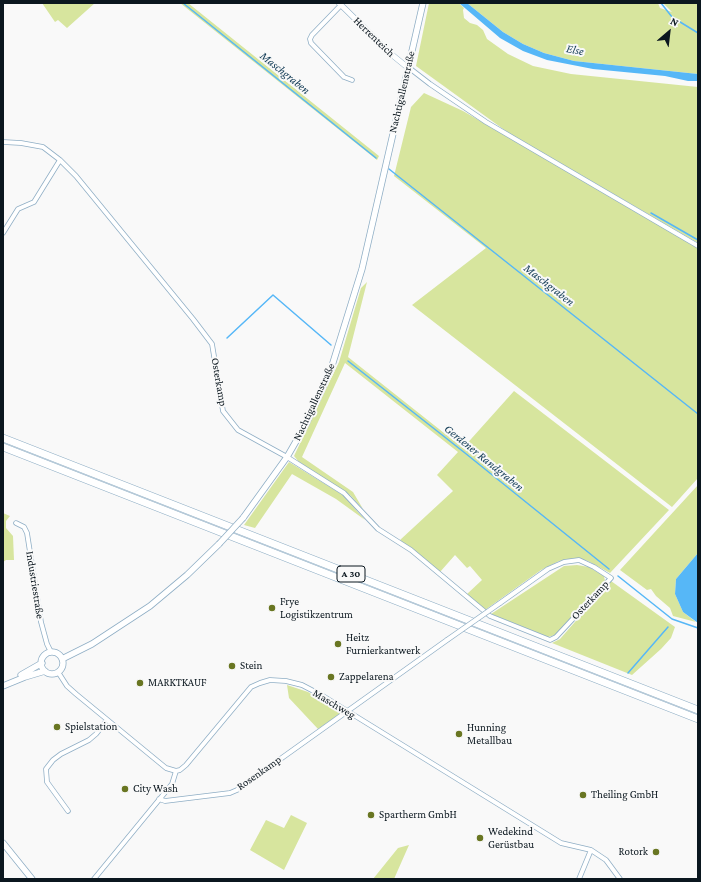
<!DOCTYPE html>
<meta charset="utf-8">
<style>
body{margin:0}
#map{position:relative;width:701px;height:882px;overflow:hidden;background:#f9f9f9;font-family:"Crimson Pro",serif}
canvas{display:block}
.frame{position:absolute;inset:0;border:4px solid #0b171f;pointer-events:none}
.north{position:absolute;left:649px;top:12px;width:40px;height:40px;-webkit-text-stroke:3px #f9f9f9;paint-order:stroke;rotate:28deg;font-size:11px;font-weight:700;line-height:16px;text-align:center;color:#0b171f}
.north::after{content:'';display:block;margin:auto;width:14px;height:18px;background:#0b171f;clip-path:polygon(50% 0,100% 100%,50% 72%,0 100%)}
</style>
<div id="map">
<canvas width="701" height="882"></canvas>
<div class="frame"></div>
<div class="north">N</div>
</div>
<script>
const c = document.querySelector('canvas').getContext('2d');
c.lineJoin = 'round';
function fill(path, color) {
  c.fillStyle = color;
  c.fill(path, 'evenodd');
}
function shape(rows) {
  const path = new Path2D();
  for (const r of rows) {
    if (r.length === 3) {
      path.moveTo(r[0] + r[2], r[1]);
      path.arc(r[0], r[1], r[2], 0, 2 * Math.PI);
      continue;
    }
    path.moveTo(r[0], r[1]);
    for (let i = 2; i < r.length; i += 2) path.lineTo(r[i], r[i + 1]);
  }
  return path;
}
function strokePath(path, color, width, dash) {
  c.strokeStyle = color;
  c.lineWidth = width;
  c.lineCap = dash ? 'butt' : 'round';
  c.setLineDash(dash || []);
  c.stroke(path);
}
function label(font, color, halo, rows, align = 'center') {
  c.font = font + ' "Crimson Pro",serif';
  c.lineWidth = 4;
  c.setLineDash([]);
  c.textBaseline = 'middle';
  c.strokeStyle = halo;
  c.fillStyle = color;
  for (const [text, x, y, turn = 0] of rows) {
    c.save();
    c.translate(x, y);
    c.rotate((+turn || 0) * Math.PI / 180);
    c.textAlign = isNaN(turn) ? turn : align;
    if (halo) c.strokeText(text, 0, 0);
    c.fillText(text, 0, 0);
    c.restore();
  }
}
const green = shape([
 [42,3,95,3,67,28,58,20,55,22],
 [180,3,188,3,379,156,377,160],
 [429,3,459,3,464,8,463,10,464,18,470,23,477,25,483,30,487,39,508,54,533,66,571,74,698,87,698,243,510,134,416,66],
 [467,3,658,3,660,8,672,12,663,3,698,3,698,74,574,61,544,53,523,44,503,32],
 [424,93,463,111,698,247,698,478,672,507,412,305,486,248,394,176,411,107],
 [367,282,348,357,463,448,514,391,669,510,610,573,588,561,576,558,559,561,541,570,485,610,467,594,482,580,470,566,467,568,455,555,440,572,400,540,453,491,437,475,458,452,345,363,302,457,353,492,363,509,350,495,299,462,294,456,339,362,361,288],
 [289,462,343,495,365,520,336,499,292,474,255,528,244,525],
 [698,485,698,553,676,579,675,594,683,612,696,622,673,616,670,608,656,596,651,589,647,590,620,570],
 [3,513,10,516,6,521,6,528,13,536,14,560,6,560,3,562],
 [577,565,589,567,604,576,605,581,555,635,548,637,491,614,564,566],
 [611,581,675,627,671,638,661,649,632,675,552,643,560,639],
 [287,685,308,692,341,713,318,729,289,698],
 [291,815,307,823,284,870,250,850,266,820,284,828],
 [409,845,394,879,373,879,398,848]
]);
const water = shape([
 [459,3,467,3,503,32,523,44,544,53,574,61,698,74,698,81,688,81,665,76,593,69,547,60,523,51,500,38],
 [698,553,698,623,683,612,675,594,676,579]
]);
const stream = shape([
 [183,3,376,158],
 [661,3,672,17,698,33],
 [389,169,698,414],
 [651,213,698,240],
 [227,338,273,295,331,345],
 [348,361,465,453,609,569],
 [618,576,672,619,698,628],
 [628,673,668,627]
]);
const minor = shape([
 [341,5,312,35,310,39,311,43,344,77,352,80],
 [408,67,430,84,486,122,698,246],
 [3,142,21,143,43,147,60,160,76,176,193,319,212,344,223,411,238,430,287,457,344,493,378,529,411,550,490,616,550,640,556,637,611,578,594,567,579,560,564,562,548,569,500,603],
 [3,233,18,209,34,202,60,160],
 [16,523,24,527,27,533,41,622,47,644,51,652],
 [58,672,67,686,76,694,166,768,176,771],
 [159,799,165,801,230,793,237,790,447,640],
 [68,811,47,782,46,769,53,760,61,754,89,740,96,734,107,720],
 [94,879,172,784,176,771,180,770,186,765,251,687,260,683,270,680,286,681,302,685,323,696,561,843,591,850,606,860,620,879],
 [579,879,591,850]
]);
const tertiary = shape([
 [339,3,391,54,407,67]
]);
const secondary = shape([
 [243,518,287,457,306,424,331,369,362,269,423,3],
 [52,663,11],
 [62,659,92,644,150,606,187,575,219,544],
 [21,675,42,663],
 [3,686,25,677,45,671],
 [3,843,32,879]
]);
const motorway = shape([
 [3,438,698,710],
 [3,447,698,719]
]);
const minorBridge = shape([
 [447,640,500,603]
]);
const secondaryBridge = shape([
 [219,544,243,518]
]);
const markers = [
 [272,608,4,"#697622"],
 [338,644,4,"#697622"],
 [232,666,4,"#697622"],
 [331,677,4,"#697622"],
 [140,683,4,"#697622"],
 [57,727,4,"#697622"],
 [459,734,4,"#697622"],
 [125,789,4,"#697622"],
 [583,795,4,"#697622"],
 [371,815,4,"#697622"],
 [480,838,4,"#697622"],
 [656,852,4,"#697622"]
];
const shields = [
 [351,574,28]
];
const shieldNames = [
 ["A 30",351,574]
];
const streetNames = [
 ["Herrenteich",374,37,44],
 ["Nachtigallenstraße",402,92,-77],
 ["Osterkamp",219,382,80],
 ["Nachtigallenstraße",314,402,-65],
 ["Industriestraße",35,585,81],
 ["Osterkamp",590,600,-47],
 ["Maschweg",334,704,31],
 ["Rosenkamp",259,773,-35]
];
const poiNames = [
 ["Frye",280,602],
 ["Logistikzentrum",280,615],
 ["Heitz",346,638],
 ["Furnierkantwerk",346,651],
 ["Stein",240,666],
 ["Zappelarena",339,677],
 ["MARKTKAUF",148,683],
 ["Spielstation",65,727],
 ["Hunning",467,728],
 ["Metallbau",467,741],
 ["City Wash",133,789],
 ["Theiling GmbH",591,795],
 ["Spartherm GmbH",379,815],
 ["Wedekind",488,832],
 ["Gerüstbau",488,845],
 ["Rotork",648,852,"right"]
];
const waterNames = [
 ["Else",575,50,10],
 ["Maschgraben",285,73,39],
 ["Maschgraben",549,285,38],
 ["Gerdener Randgraben",484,458,39]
];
fill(green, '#d7e59e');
fill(water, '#56b7f7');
strokePath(stream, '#56b7f7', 1.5);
strokePath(minor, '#8faec5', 5.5);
strokePath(tertiary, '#8faec5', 6);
strokePath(secondary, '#8faec5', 7);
strokePath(motorway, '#8faec5', 8);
strokePath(minor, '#fff', 4);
strokePath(tertiary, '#fff', 5);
strokePath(secondary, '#fff', 5.5);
strokePath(motorway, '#fff', 7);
strokePath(minorBridge, '#8faec5', 5.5, []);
strokePath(secondaryBridge, '#8faec5', 7, []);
strokePath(minorBridge, '#fff', 4);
strokePath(secondaryBridge, '#fff', 5.5);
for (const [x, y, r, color] of markers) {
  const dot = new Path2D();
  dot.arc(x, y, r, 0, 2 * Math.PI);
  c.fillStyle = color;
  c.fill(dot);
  strokePath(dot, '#f9f9f9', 1.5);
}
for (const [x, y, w] of shields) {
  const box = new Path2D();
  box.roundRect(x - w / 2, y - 8, w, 16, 3);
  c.fillStyle = '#f9f9f9';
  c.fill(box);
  strokePath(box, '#0b171f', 1);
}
label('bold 10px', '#0b171f', null, shieldNames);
label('11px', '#0b171f', '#f9f9f9', streetNames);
label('11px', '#0b171f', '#f9f9f9', poiNames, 'left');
label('italic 12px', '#133c56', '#f9f9f9', waterNames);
</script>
